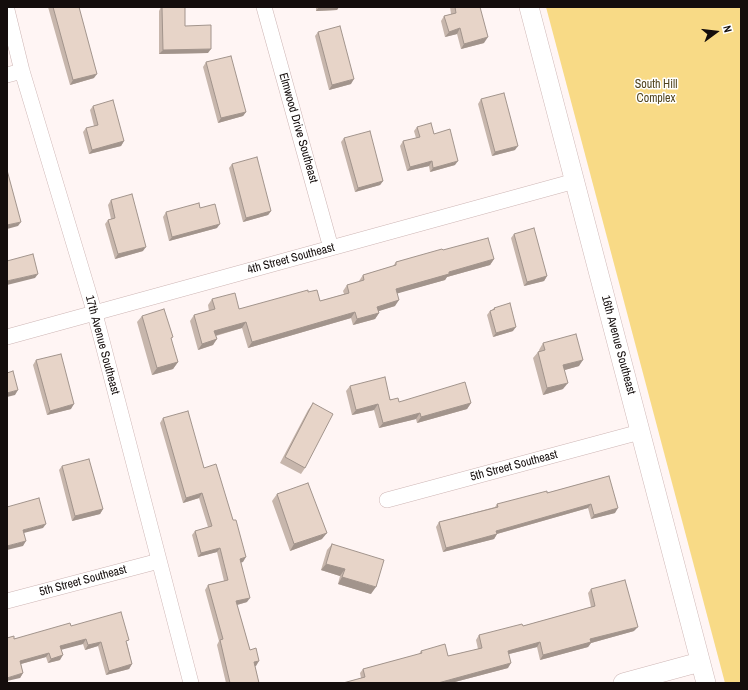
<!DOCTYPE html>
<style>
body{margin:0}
#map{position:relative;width:748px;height:690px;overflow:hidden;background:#fff5f4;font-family:"Archivo Narrow",sans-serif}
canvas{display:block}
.frame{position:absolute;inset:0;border:8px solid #140d0c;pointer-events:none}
.north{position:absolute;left:696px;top:12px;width:40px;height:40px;-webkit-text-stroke:3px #fff;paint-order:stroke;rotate:75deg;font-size:11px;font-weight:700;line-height:16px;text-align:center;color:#140d0c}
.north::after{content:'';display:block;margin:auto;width:14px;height:18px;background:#140d0c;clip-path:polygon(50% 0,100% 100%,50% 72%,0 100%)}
</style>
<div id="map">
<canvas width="748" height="690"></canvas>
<div class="frame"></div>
<div class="north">N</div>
</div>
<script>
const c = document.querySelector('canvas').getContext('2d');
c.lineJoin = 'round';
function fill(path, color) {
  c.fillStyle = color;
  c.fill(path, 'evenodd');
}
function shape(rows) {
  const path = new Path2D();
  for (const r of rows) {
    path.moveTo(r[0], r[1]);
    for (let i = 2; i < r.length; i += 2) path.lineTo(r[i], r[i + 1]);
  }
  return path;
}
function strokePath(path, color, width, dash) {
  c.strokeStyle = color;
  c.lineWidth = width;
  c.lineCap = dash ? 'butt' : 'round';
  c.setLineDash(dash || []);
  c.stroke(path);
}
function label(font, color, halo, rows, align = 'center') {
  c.font = font + ' "Archivo Narrow",sans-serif';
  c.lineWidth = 3;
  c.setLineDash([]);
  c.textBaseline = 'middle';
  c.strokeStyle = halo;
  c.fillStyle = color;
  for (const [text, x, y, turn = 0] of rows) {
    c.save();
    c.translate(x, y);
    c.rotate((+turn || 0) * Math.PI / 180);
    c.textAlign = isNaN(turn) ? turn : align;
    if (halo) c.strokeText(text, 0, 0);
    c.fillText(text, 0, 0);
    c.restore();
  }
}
const green = shape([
 [546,7,741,7,741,683,725,683]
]);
const minor = shape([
 [264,7,331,248],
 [7,10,22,71,95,314,191,683],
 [7,75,22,71],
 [7,337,575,181],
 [387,500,640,432],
 [7,601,159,561]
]);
const tertiary = shape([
 [529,7,706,683],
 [623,683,700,662]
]);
const wall = shape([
 [48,7,79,7,94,78,70,85],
 [161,7,185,7,185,26,208,53,159,54,159,11],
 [316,7,339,7,337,10,316,11],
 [450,7,480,7,484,43,461,49,457,34,445,37,441,21,444,16,451,14],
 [318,32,351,84,329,90,315,36],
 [206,62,246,112,243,116,218,123,203,67],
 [481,99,515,150,492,156,478,104],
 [93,106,124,141,121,146,89,154,83,132,86,128,94,126,90,110],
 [417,127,434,134,455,165,430,172,429,166,407,171,400,146,403,141,416,138,414,131],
 [344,138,383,181,380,185,355,192,341,142],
 [232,164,271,211,268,215,243,222,229,168],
 [111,200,143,251,115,259,105,224,108,220,111,219,108,205],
 [200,208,217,228,169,241,163,217,166,212],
 [514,234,547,276,544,281,524,286,511,238],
 [443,250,494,259,490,265,447,277,445,280,397,293,395,306,378,311,379,313,375,319,353,325,351,318,248,348,242,328,216,336,213,345,198,350,190,321,194,315,209,311,208,305,212,299,239,309,308,292,320,301,344,294,343,291,347,285,359,282,359,281,363,275,393,266,396,262],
 [494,308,513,331,493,337,487,315,490,311,492,310],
 [142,316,171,339,178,362,173,369,152,375,137,322],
 [543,343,579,366,564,370,563,389,543,395,533,358,538,352,539,351,539,350],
 [36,360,71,409,47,415,33,365],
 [350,386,399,402,471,403,467,409,417,423,416,419,379,428,374,410,352,415,346,391],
 [313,403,305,468,301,474,280,463,308,410],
 [163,418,204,468,243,562,241,562,247,602,237,605,250,650,256,666,255,666,259,683,226,683,217,645,219,641,205,590,208,585,224,581,217,552,198,557,192,535,195,531,208,527,199,498,183,503,160,423],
 [62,466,103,509,100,514,72,521,59,470],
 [609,476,615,513,591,519,588,508,497,534,494,539,443,552,436,527,439,522,495,507,497,504,547,493],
 [277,494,322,539,290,551,272,501],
 [332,544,371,594,338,584,340,576,321,570,327,550],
 [591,589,634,631,591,643,588,647,540,660,537,647,509,654,508,668,451,683,343,683,361,678,360,673,363,669,419,654,421,651,448,656,478,649,476,640,479,635,523,626,591,607,588,593],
 [71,626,127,643,132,664,129,669,106,675,98,646,85,650,83,644,61,649,60,660,48,663,46,657,21,664,23,673,20,678,14,639]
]);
const shadedWall = shape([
 [319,7,339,7,337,10,316,11],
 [460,28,457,34,445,37,449,32],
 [488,37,484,43,461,49,464,44],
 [211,49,208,53,159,54,163,50],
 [97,74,94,78,70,85,73,80],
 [354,79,351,84,329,90,332,85],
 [246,112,243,116,218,123,221,118],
 [124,141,121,146,89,154,92,150],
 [518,146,515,150,492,156,495,152],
 [432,161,429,166,407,171,410,167],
 [458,161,455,165,430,172,433,168],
 [383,181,380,185,355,192,358,188],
 [271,211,268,215,243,222,246,218],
 [21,222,18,226,7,229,7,225],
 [220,224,217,228,169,241,172,237],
 [146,247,143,251,115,259,118,254],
 [494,259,490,265,447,277,445,280,392,295,396,289,449,272],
 [38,274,35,278,7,285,7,281],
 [547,276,544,281,524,286,527,282],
 [399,300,395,306,373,313,377,307],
 [355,312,351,318,248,348,252,342],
 [379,313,375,319,353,325,357,319],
 [246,322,242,328,210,337,214,331],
 [516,327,513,331,493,337,496,333],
 [217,339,213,345,198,350,202,344],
 [583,360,579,366,558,372,563,365],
 [178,362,173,369,152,375,157,368],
 [568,383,563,389,543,395,547,388],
 [18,390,15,395,7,397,7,393],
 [471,403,467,409,417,423,421,417],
 [74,404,71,409,47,415,50,411],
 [378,404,374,410,352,415,356,410],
 [420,413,416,419,379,428,383,423],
 [202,493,199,498,183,503,186,498],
 [591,504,588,508,493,535,496,531],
 [618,508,615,513,591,519,594,515],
 [103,509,100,514,72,521,75,516],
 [46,524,43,528,20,534,23,530],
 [327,533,322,539,290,551,294,544],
 [497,534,494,539,443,552,446,548],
 [26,541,23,546,7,550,7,546],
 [220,548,217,552,198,557,201,553],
 [246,557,243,562,237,564,240,559],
 [326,564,345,569,340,576,321,570],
 [342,577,376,587,371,594,338,584],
 [250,598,247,602,233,606,236,601],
 [638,627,634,631,591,643,588,647,540,660,543,655,590,639],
 [86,639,83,644,57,651,60,646],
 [101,642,98,646,85,650,88,645],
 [540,642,537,647,505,655,508,651],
 [49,653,46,657,17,665,20,661],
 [63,655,60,660,48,663,51,659],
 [259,661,256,666,251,667,254,662],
 [511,663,508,668,451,683,438,683],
 [132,664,129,669,106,675,109,671],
 [23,673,20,678,7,681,7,678]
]);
const building = shape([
 [53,7,79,7,97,74,73,80,53,7],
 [162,7,185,7,185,26,211,25,211,49,163,50,162,7],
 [455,7,480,7,488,37,464,44,460,28,449,32,444,16,456,13,455,7],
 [340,26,354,79,332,85,318,32,340,26],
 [231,56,246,112,221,118,206,62,231,56],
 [504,93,518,146,495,152,481,99,504,93],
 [113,100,124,141,92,150,86,128,98,125,93,106,113,100],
 [431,123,434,134,450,129,458,161,433,168,432,161,410,167,403,141,420,137,417,127,431,123],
 [370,131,383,181,358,188,344,138,370,131],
 [257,157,271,211,246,218,232,164,257,157],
 [7,170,21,222,7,225,7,170],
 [132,194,146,247,118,254,108,220,115,218,111,200,132,194],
 [199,203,200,208,215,204,220,224,172,237,166,212,199,203],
 [534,228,547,276,527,282,514,234,534,228],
 [488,238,494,259,449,272,449,274,396,289,399,300,377,307,379,313,357,319,355,312,252,342,246,322,214,331,217,339,202,344,194,315,215,309,212,299,235,293,239,309,308,290,308,292,317,290,320,301,349,293,347,285,364,280,363,275,396,265,396,262,442,249,443,250,488,238],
 [33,254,38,274,7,281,7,261,33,254],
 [510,303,516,327,496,333,490,311,495,309,494,308,510,303],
 [164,309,173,337,171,338,178,362,157,368,142,316,164,309],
 [576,334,583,360,563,365,568,383,547,388,538,352,545,350,543,343,576,334],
 [61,354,74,404,50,411,36,360,61,354],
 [13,371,18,390,7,393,7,373,13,371],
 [385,377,390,400,398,398,399,402,465,382,471,403,421,417,420,413,383,423,378,404,356,410,350,386,385,377],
 [313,403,333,414,305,468,285,457,313,403],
 [188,411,204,468,216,464,233,520,236,520,246,557,240,559,250,598,236,601,250,650,256,648,259,661,254,662,259,683,230,683,220,640,223,639,208,585,228,580,220,548,201,553,195,531,212,526,202,493,186,498,163,418,188,411],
 [89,459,103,509,75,516,62,466,89,459],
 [609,476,618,508,594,515,591,504,496,531,497,534,446,548,439,522,498,507,497,504,547,491,547,493,609,476],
 [308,483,327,533,294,544,277,494,308,483],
 [39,498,46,524,23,530,26,541,7,546,7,507,39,498],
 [332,544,384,560,376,587,342,577,345,569,326,564,332,544],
 [625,580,638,627,590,639,591,642,543,655,540,642,508,651,511,663,438,683,343,683,365,677,363,669,422,653,421,651,445,644,448,656,482,648,479,635,522,624,523,626,595,606,591,589,625,580],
 [121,612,129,640,126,641,132,664,109,671,101,642,88,645,86,639,60,646,63,655,51,659,49,653,20,661,23,673,7,678,7,638,14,636,14,639,70,623,71,626,121,612]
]);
const parkNames = [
 ["South Hill",656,85],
 ["Complex",656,99]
];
const streetNames = [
 ["Elmwood Drive Southeast",298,128,74],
 ["4th Street Southeast",291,259,-15],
 ["17th Avenue Southeast",102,345,75],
 ["16th Avenue Southeast",618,345,75],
 ["5th Street Southeast",514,466,-15],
 ["5th Street Southeast",83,581,-15]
];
fill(green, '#f8da86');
strokePath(minor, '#ceb6b5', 16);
strokePath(tertiary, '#ceb6b5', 20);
strokePath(minor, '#fff', 15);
strokePath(tertiary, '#fff', 19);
fill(wall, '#c7b6ac');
fill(shadedWall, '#a2948c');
fill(building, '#e7d4c8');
strokePath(building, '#a2948c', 1);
label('12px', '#51441f', '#fff', parkNames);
label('12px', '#140d0c', '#fff', streetNames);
</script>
